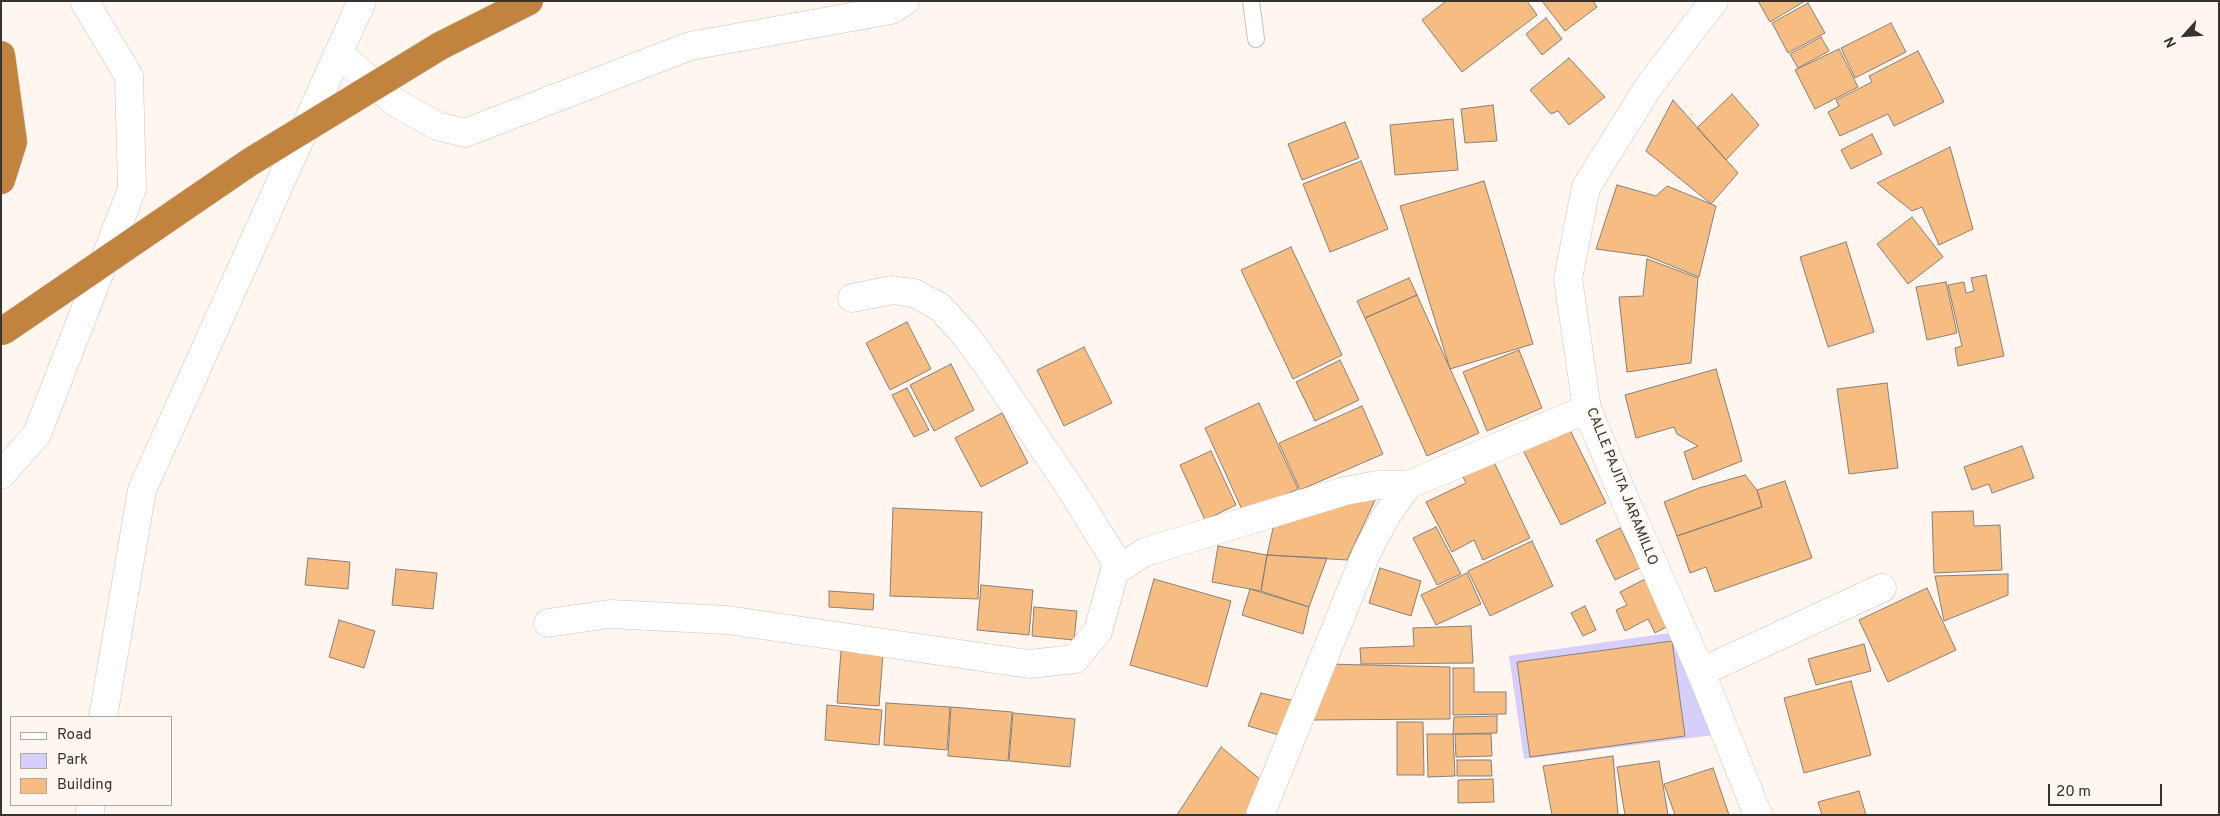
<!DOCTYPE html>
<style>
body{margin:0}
#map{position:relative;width:2220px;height:816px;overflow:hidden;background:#fff6ef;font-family:Overpass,sans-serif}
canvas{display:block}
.frame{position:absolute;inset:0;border:2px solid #363330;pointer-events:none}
.legend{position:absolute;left:10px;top:716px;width:162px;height:90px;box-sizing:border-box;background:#fff6ef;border:1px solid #afa8a3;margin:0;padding:6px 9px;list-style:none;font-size:15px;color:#363330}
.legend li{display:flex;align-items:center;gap:10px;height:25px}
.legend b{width:25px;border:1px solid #afa8a3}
.north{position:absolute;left:2160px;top:10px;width:50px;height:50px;-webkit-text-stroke:4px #fff6ef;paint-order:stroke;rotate:244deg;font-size:14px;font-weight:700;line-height:20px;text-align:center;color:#363330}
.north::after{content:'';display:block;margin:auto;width:18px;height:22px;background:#363330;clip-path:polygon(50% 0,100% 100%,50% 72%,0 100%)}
.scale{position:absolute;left:2048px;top:784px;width:114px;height:22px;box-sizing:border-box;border:2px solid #363330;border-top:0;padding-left:6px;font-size:15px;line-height:18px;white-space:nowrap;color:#363330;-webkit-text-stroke:4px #fff6ef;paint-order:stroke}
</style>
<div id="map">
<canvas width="2220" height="816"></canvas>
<div class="frame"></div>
<ul class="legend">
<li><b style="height:6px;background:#fff"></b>Road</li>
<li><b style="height:14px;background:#d7cffb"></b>Park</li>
<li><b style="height:14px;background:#f6bc82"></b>Building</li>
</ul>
<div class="north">N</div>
<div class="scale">20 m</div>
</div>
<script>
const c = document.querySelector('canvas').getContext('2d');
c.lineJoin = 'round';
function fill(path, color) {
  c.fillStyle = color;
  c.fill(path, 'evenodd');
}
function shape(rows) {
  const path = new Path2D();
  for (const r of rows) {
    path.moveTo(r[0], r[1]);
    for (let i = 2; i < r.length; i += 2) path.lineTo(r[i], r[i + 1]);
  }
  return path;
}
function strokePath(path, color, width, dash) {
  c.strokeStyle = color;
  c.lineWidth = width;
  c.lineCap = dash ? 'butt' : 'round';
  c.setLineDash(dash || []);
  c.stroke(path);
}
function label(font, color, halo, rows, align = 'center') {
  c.font = font + ' Overpass,sans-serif';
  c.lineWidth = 4;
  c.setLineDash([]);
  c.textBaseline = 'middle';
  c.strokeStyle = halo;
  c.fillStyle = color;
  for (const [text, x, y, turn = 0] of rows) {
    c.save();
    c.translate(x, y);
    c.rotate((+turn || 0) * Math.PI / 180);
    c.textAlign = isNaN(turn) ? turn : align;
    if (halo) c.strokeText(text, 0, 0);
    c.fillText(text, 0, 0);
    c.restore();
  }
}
const green = shape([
 [1683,631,1714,735,1524,759,1509,656]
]);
const building = shape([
 [1446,1,1527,1,1537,15,1462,72,1422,20,1446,1],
 [1542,1,1593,1,1597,7,1565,31,1542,1],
 [1758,1,1805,1,1770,22,1758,1],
 [1808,3,1825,33,1788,53,1772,23,1808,3],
 [1546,18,1562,39,1542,55,1526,34,1546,18],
 [1891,23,1906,52,1855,78,1841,48,1891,23],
 [1821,37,1829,51,1798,68,1790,54,1821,37],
 [1839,49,1858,87,1815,109,1795,70,1839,49],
 [1918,51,1944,102,1894,126,1888,114,1840,136,1828,112,1839,106,1836,100,1872,82,1869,76,1918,51],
 [1569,58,1605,97,1569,125,1558,111,1551,114,1530,90,1569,58],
 [1732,94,1759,125,1726,160,1697,128,1732,94],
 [1673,100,1738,173,1711,204,1646,151,1673,100],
 [1493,105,1497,141,1465,143,1461,109,1493,105],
 [1453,119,1458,170,1395,175,1390,125,1453,119],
 [1345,122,1359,158,1302,180,1288,144,1345,122],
 [1872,134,1882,154,1851,169,1841,150,1872,134],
 [1950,147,1973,229,1939,245,1922,207,1912,211,1877,183,1950,147],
 [1361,161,1388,229,1330,252,1303,184,1361,161],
 [1484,181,1533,344,1450,369,1400,206,1484,181],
 [1617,185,1656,196,1667,186,1716,206,1699,277,1647,256,1596,249,1617,185],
 [1912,217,1943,257,1908,284,1877,244,1912,217],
 [1846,242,1874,332,1828,347,1800,257,1846,242],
 [1291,247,1342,355,1293,379,1241,270,1291,247],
 [1647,259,1698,278,1691,363,1627,372,1619,297,1643,296,1647,259],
 [1986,275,2004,356,1958,366,1955,348,1962,346,1948,285,1964,282,1966,293,1974,291,1971,278,1986,275],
 [1409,278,1417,295,1365,318,1357,301,1409,278],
 [1946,282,1957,333,1927,340,1916,287,1946,282],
 [1417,295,1479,433,1427,456,1365,318,1417,295],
 [907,322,931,369,890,390,866,343,907,322],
 [1084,347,1112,403,1064,426,1037,370,1084,347],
 [1519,350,1542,408,1487,431,1463,372,1519,350],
 [1340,360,1359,400,1315,421,1296,382,1340,360],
 [951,364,974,410,934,431,910,385,951,364],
 [1716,369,1742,461,1693,480,1684,452,1698,446,1677,434,1674,427,1636,438,1625,395,1716,369],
 [1887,383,1898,468,1849,474,1837,389,1887,383],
 [907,388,929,430,914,437,892,395,907,388],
 [1259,403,1298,489,1244,514,1205,428,1259,403],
 [1362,406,1383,454,1300,490,1279,443,1362,406],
 [1002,413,1028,463,981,487,955,438,1002,413],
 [1568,426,1606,503,1561,525,1522,448,1568,426],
 [2022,446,2034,478,1992,493,1989,484,1972,490,1964,467,2022,446],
 [1211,451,1236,505,1205,520,1180,465,1211,451],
 [1494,462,1530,538,1483,560,1474,540,1452,552,1426,502,1466,483,1463,477,1494,462],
 [1745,475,1757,490,1762,507,1677,536,1664,502,1699,488,1745,475],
 [1785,481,1812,558,1715,592,1706,567,1690,573,1677,536,1762,507,1757,490,1785,481],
 [1377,496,1347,560,1267,555,1276,515,1377,496],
 [893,508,982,512,978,599,890,596,893,508],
 [1973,511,1974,526,2000,525,2002,570,1934,573,1932,512,1973,511],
 [1436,527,1461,574,1437,585,1413,538,1436,527],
 [1620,528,1640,568,1615,580,1596,540,1620,528],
 [1532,541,1553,586,1490,616,1468,571,1532,541],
 [1218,546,1267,555,1261,591,1212,582,1218,546],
 [1267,555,1327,558,1309,607,1261,591,1267,555],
 [308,558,350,562,348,589,305,585,308,558],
 [1380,568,1421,581,1411,616,1369,603,1380,568],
 [396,569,437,573,433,609,392,605,396,569],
 [1467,573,1481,604,1436,625,1421,595,1467,573],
 [2008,574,2008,595,1944,621,1935,576,2008,574],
 [1647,578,1670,625,1655,633,1648,619,1625,631,1616,610,1627,605,1620,592,1647,578],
 [1154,579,1231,601,1207,687,1130,665,1154,579],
 [981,585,1033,590,1029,635,977,630,981,585],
 [1927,588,1956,650,1888,682,1859,620,1927,588],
 [1250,589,1309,607,1303,634,1242,615,1250,589],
 [829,591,874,594,873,610,829,607,829,591],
 [1585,606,1596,630,1583,636,1571,613,1585,606],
 [1034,607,1077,611,1074,640,1032,636,1034,607],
 [339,620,375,631,364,668,329,657,339,620],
 [1471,626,1473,663,1361,664,1360,648,1414,646,1413,628,1471,626],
 [1672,641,1685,736,1530,757,1517,662,1672,641],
 [1864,644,1871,671,1816,685,1808,659,1864,644],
 [841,651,883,654,879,706,837,703,841,651],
 [1326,664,1450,667,1450,719,1310,720,1326,664],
 [1453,668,1474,668,1474,692,1506,692,1506,714,1453,715,1453,668],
 [1851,681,1871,755,1804,773,1784,698,1851,681],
 [1261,693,1295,701,1279,735,1248,726,1261,693],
 [886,703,950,707,947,750,884,745,886,703],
 [827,705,882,710,879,745,825,740,827,705],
 [951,707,1012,712,1008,761,948,756,951,707],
 [1013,713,1075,719,1070,767,1009,761,1013,713],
 [1497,716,1497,733,1453,734,1454,717,1497,716],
 [1397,722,1423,722,1424,775,1397,775,1397,722],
 [1427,734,1453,734,1455,776,1428,777,1427,734],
 [1455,734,1491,734,1492,756,1456,757,1455,734],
 [1221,747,1261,780,1246,815,1177,815,1221,747],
 [1613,756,1618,815,1552,815,1543,766,1613,756],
 [1457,760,1491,760,1492,776,1457,776,1457,760],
 [1659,761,1668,815,1625,815,1617,767,1659,761],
 [1713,768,1729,815,1675,815,1664,784,1713,768],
 [1493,779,1494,802,1458,803,1458,780,1493,779],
 [1859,791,1866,815,1822,815,1818,802,1859,791]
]);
const lane = shape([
 [1251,1,1256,39]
]);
const street = shape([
 [1714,1,1649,86,1586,187,1568,279,1587,409,1625,500,1701,672,1758,815],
 [339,54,395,102,437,126,465,133,690,46,891,10,905,1],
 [852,298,892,290,914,293,940,307,966,336,991,370,1076,497,1117,563,1123,566,1145,552,1345,491,1378,485,1408,485,1587,409],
 [1,475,37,434,132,189,129,76,84,1],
 [548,623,610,614,727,620,1029,664,1075,659,1098,631,1117,563],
 [1701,672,1882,588],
 [103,717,142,490,362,1],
 [90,815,90,805],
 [1260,815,1366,554,1386,516,1408,485]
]);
const highway = shape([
 [440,46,529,1],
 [1,55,13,142,1,180]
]);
const highwayBridge = shape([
 [3,331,250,162,440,46]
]);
const streetNames = [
 ["CALLE PAJITA JARAMILLO",1621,487,68]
];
fill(green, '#d7cffb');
fill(building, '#f6bc82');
strokePath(building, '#888079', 1);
strokePath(lane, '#cac2bb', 18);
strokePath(street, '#cac2bb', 29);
strokePath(highway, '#d7d6d6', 29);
strokePath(lane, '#fff', 16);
strokePath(street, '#fff', 28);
strokePath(highway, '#c2833e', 28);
strokePath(highwayBridge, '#d7d6d6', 29, []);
strokePath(highwayBridge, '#c2833e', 28);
label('14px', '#363330', '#fff6ef', streetNames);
</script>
